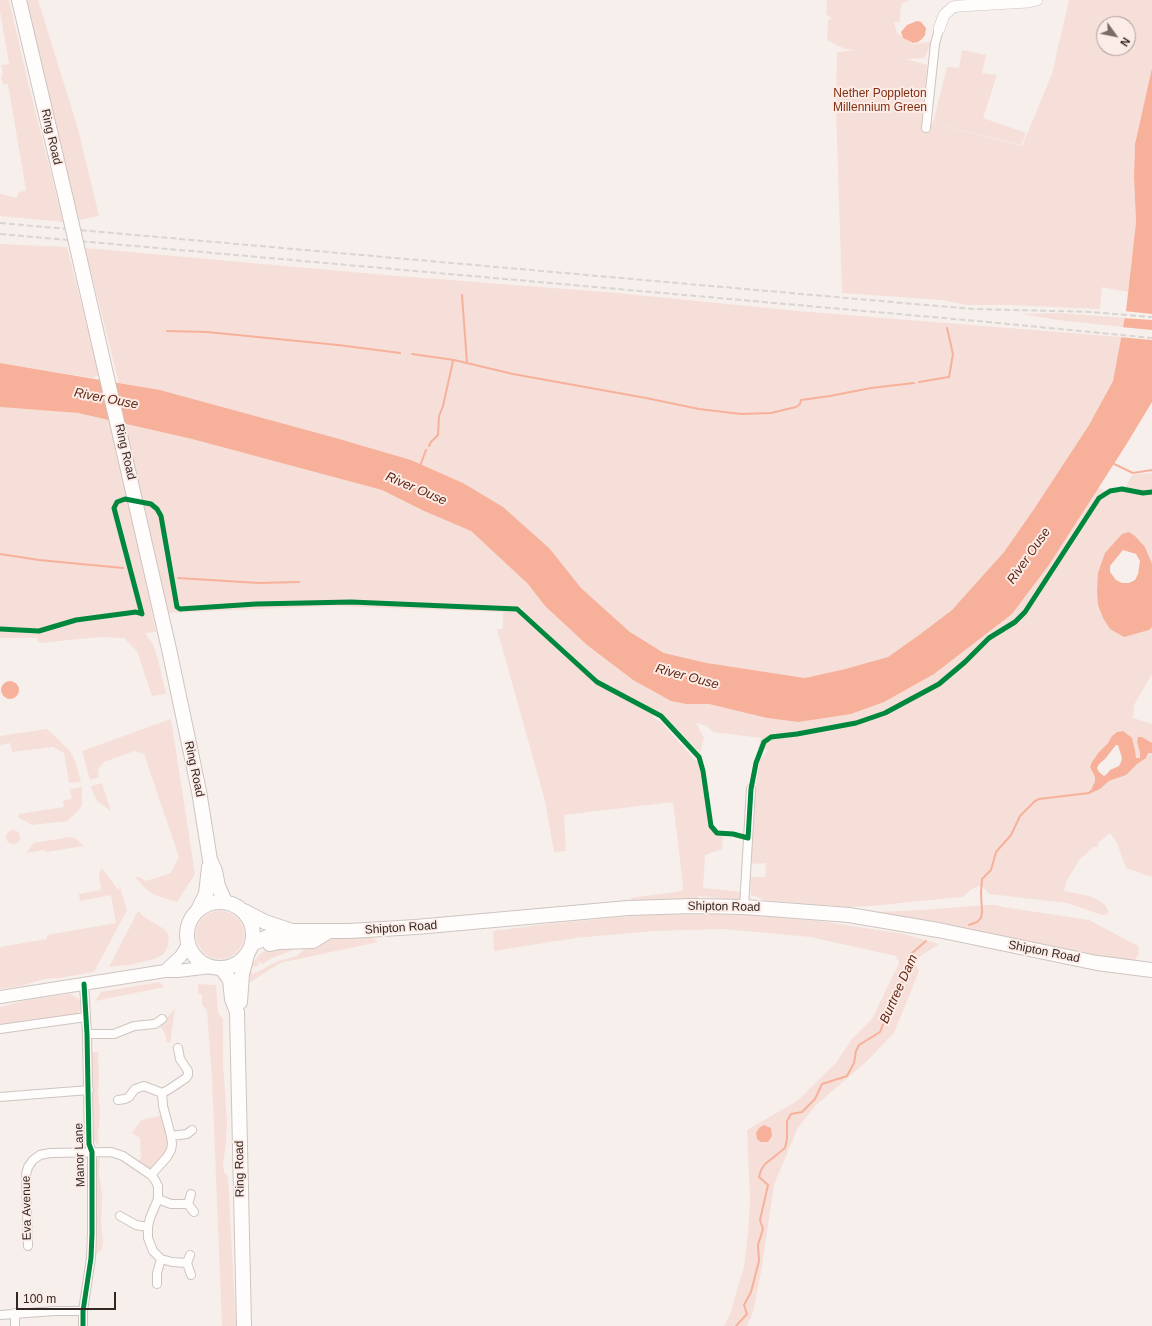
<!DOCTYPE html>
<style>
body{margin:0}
#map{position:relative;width:1152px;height:1326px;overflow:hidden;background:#f7efec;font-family:Helvetica,sans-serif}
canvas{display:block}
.north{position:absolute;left:1096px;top:16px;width:40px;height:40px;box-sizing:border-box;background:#fcece8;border:1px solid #ac9d99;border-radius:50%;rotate:123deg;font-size:11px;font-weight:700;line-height:16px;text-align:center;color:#342622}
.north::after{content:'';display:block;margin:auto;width:14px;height:18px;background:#786c69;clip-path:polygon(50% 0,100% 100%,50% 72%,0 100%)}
.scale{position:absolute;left:16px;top:1292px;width:100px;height:18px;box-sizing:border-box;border:2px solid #342622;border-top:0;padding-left:5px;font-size:12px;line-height:14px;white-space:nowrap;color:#342622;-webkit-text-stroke:3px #fcece8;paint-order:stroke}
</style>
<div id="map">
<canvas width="1152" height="1326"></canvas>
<div class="north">N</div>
<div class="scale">100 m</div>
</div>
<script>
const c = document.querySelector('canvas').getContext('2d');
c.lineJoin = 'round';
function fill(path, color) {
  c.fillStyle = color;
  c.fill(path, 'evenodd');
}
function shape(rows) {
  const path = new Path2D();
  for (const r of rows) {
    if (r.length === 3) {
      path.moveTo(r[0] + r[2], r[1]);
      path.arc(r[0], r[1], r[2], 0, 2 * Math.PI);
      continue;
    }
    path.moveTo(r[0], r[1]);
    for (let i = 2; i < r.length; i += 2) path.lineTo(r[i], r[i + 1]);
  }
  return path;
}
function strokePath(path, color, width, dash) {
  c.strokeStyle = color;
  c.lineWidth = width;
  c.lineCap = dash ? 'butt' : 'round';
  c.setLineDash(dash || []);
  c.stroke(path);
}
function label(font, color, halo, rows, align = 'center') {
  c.font = font + ' Helvetica,sans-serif';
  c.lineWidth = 4;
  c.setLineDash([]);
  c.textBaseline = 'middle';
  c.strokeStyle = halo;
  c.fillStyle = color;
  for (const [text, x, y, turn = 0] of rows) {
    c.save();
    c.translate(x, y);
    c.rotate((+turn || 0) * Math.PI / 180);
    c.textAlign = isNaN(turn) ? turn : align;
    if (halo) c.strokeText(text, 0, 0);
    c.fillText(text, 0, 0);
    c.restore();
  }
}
const green = shape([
 [0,0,9,0,27,78,63,222,0,216,0,194,17,198,18,193,26,190,8,84,3,85,1,77,3,73,1,65,9,64,0,11],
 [26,0,38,0,78,129,99,216,79,220],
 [827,0,910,0,901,4,900,22,894,22,897,33,913,44,933,41,924,58,906,59,927,65,922,133,932,123,1022,146,1052,74,1069,0,1152,0,1152,68,1135,144,1134,177,1136,222,1128,292,1102,287,1100,309,1010,305,968,305,942,300,842,293,836,108,837,52,856,50,845,49,827,40,828,20,832,19,826,14],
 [1104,24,1128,24,1128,48,1104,48],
 [962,50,986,55,982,73,997,75,983,118,1026,133,1021,145,933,123,947,67,959,68],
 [0,244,67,247,99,375,93,378,0,363],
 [85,248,386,275,617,293,797,311,1121,337,1113,381,1089,425,1034,509,1004,552,973,588,952,610,919,635,888,657,845,669,805,678,707,663,664,653,630,632,581,588,550,549,463,483,411,460,336,438,160,390,119,383],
 [1059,313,1099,316,1125,318,1123,327,1058,320,1021,314],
 [0,407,78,413,192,439,382,490,424,511,471,531,528,584,545,606,587,645,633,680,671,701,686,704,709,704,767,718,798,722,1023,600,1049,565,1098,487,1110,494,1123,492,1132,475,1152,473,1152,564,1145,547,1135,536,1129,532,1098,573,1149,630,1152,627,1152,674,1134,705,1133,718,1152,724,1152,877,1126,868,1117,843,1110,833,1098,843,1098,847,1094,847,1080,859,1066,882,1064,891,1089,896,1096,899,1104,904,1108,910,1108,914,1102,915,1067,903,989,894,981,885,972,889,962,897,870,906,846,907,765,900,751,895,750,877,765,877,766,863,751,864,754,796,760,760,768,750,758,749,761,738,713,732,707,726,696,723,704,738,700,753,663,714,599,680,523,611,523,607,520,608,518,612,554,646,597,684,654,714,653,717,662,723,698,763,703,778,710,827,717,834,723,836,722,849,705,855,703,888,742,892,742,898,734,900,699,896,696,900,635,901,632,900,630,898,682,891,683,885,673,802,564,815,566,851,554,852,545,801,497,629,503,629,503,612,332,606,167,613,144,509,132,513,156,632,145,633,153,644,159,664,166,694,152,696,137,651,124,638,100,637,39,643,37,638,0,638],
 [1123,731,1135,750,1136,764,1118,778,1109,781,1100,789,1089,792,1094,785,1095,777,1090,767,1099,752,1108,743,1112,736,1117,732],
 [171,719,195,874,177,902,155,895,146,889,136,878,139,877,146,881,171,873,179,857,144,754,134,751,104,762,98,769,99,777,90,780,82,751],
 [47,729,70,751,76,763,81,782,69,783,64,753,53,747,12,752,10,743,0,745,0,736],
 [102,783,111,811,97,801,93,793,91,786],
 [82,787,82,805,78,811,67,821,32,825,18,817,19,814,64,807,63,801,72,799,70,789],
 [13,837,7],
 [70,837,75,838,84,846,46,852,45,850,26,853,34,843],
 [102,868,118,890,120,887,127,910,94,972,60,978,44,979,21,986,0,989,0,947,47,939,47,935,116,923,111,895,80,901,79,894,101,890,99,874],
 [986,905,996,905,1003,907,1089,920,1138,946,1139,954,1135,960,1129,963,871,915,878,912,923,910],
 [220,935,24],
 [138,911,144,917,164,929,169,936,168,945,166,950,162,955,155,959,129,965,109,967],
 [654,914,746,915,819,921,904,934,939,944,913,961,919,971,894,1033,866,1062,815,1106,797,1129,774,1185,761,1272,753,1312,747,1326,724,1326,730,1315,744,1266,748,1234,750,1198,747,1130,797,1101,836,1063,852,1039,872,1019,899,963,896,956,810,937,724,929,653,931,575,938,494,951,493,931,548,924],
 [371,936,378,942,280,963,249,983,251,965,259,955,266,950,293,949,291,951,274,957,262,964,260,962,258,963,259,965,251,968,252,974,257,972,278,961,297,956,305,949,317,942,334,939],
 [159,982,165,987,95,1001,101,992],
 [198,984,216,985,218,1013,223,1019,223,1063,227,1121,226,1143,223,1164,224,1172,228,1177,236,1326,222,1326,212,1078,207,1010,202,1005,202,995,198,993],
 [70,994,79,999,81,1008,77,1015,0,1027,0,1007,27,1000],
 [175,1008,170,1043,166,1041,166,1035,160,1026],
 [91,1052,98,1052,99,1079,98,1093,100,1113,98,1135,99,1146,95,1142,93,1142,92,1135],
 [163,1115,168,1133,168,1145,166,1152,152,1172,137,1164,141,1158,140,1138,132,1133,141,1120],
 [100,1156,99,1172,102,1195,101,1224,103,1244,101,1250,97,1254,94,1254,96,1163]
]);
const water = shape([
 [917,21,921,22,926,28,925,35,922,39,918,42,913,43,903,38,901,32,907,25],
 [1152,68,1152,402,1126,445,1049,565,1012,614,934,674,884,702,851,714,798,722,767,718,709,704,686,704,671,701,633,680,587,645,545,606,528,584,471,531,424,511,382,490,192,439,78,413,0,407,0,363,160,390,336,438,411,460,463,483,503,507,550,549,581,588,630,632,664,653,707,663,805,678,845,669,888,657,919,635,952,610,1004,552,1034,509,1089,425,1113,381,1126,311,1136,222,1134,177,1135,144],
 [1129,532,1135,536,1145,547,1152,564,1152,627,1149,630,1124,637,1110,629,1103,618,1098,605,1097,591,1098,573,1105,553,1122,534],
 [1123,550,1136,554,1140,561,1138,574,1135,580,1129,583,1122,583,1116,580,1110,572,1110,566],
 [10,690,9],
 [1123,731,1132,738,1135,750,1136,758,1140,758,1140,752,1137,742,1138,737,1142,737,1152,743,1152,753,1148,753,1146,758,1137,764,1126,775,1109,781,1100,789,1089,794,1089,791,1091,790,1095,781,1095,777,1090,767,1092,762,1099,752,1108,743,1112,736,1117,732],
 [1116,745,1118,745,1122,758,1121,762,1119,766,1110,770,1107,774,1104,776,1099,772,1097,768,1099,764,1105,759],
 [764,1125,771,1128,772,1136,768,1142,761,1142,757,1139,756,1133,759,1128]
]);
const pier = shape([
 [1124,311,1152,314,1152,320,1123,318],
 [1121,327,1152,330,1152,340,1119,337]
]);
const stream = shape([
 [462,295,467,363],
 [167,331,207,332,338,345,400,353],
 [412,354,454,360,513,374,646,398,699,409,741,414,771,413,796,407,800,404,801,400,830,396,871,388,914,383],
 [919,382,949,377,953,354,947,328],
 [429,446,431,442,438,435,439,416,443,406,453,361,454,360],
 [1112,463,1133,473,1152,470],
 [420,466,426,450],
 [0,554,39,560,123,568],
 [178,578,259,583,299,582],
 [969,925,977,922,981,918,982,912,981,893,982,879,991,870,996,852,1011,835,1020,816,1035,801,1039,799,1089,793],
 [736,1326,747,1314,744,1305,751,1292,759,1261,758,1245,763,1229,760,1220,768,1185,759,1177,761,1170,765,1164,785,1148,787,1139,787,1121,791,1114,802,1112,815,1099,822,1084,847,1076,854,1063,856,1051,859,1045,880,1032,885,1019,910,967,909,962,911,954,926,941]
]);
const street = shape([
 [926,128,935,44,939,29],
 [744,907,751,789],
 [0,1029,86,1017],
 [87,1034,114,1034,134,1026,155,1024,162,1019],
 [0,1097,89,1090],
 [118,1100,125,1099,129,1097,135,1089,144,1086,162,1093,168,1090,186,1078,188,1075,188,1071,180,1059,178,1048],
 [171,1136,187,1134,192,1130],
 [151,1175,167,1157,171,1150,172,1144,171,1136,163,1106,162,1093],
 [158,1199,171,1204,188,1204,194,1212],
 [188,1204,191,1194],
 [120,1216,136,1225,148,1227],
 [28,1246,26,1175,28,1167,33,1160,40,1155,50,1153,111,1152,123,1156,151,1175,155,1180,158,1186,158,1199,150,1218,148,1227,148,1238,153,1251,161,1259,172,1262,187,1263,190,1255],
 [187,1263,191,1275],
 [157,1284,157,1273,161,1259],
 [15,1313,15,1326],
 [0,1315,55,1311,83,1311],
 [83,1326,83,1311,91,1258,92,1234,92,1152,89,1144,87,1034,84,984]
]);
const secondary = shape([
 [939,29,944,15,953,7,959,6,1028,2,1037,0]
]);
const primary = shape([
 [165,971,181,956,188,945],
 [0,997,165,971,178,971,211,967]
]);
const highway = shape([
 [19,0,66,199],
 [82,269,169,649,199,791,210,860,215,871,218,886,225,902],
 [220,935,33],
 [198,910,206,894,209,867],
 [244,911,265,922,292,931],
 [252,944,270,936,292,931,349,931,416,927,628,908,693,906,744,907,849,915,938,930,1097,963,1152,970],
 [270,944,279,942,313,941,329,931],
 [222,969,230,980,232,999,237,1012,244,1326],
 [240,1002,242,974,247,955]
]);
const rail = shape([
 [0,223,892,302,975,309,1092,312,1152,317],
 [0,234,988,322,1152,338]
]);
const highwayBridge = shape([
 [66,199,82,269]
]);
const cycleway = shape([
 [0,629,39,631,76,620,136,612,142,614,114,508,117,502,125,499,151,504,157,509,161,516,177,607,180,609,256,604,351,602,517,609,597,682,661,716,699,757,703,771,711,826,717,833,733,834,748,838,751,789,756,763,764,742,771,737,797,734,856,723,885,713,939,684,965,662,989,638,1015,622,1025,612,1099,498,1110,491,1122,489,1143,493,1152,492],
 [83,1326,83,1311,91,1258,92,1234,92,1152,89,1144,87,1034,84,984]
]);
const parkNames = [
 ["Nether Poppleton",880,94],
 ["Millennium Green",880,108]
];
const streetNames = [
 ["Ring Road",51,137,77],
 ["Ring Road",125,452,77],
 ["Ring Road",194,769,78],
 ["Shipton Road",724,907,1],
 ["Shipton Road",401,928,-4],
 ["Shipton Road",1044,952,11],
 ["Manor Lane",80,1155,-92],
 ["Ring Road",240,1169,-91],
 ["Eva Avenue",27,1208,-91]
];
const waterNames = [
 ["River Ouse",106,399,11],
 ["River Ouse",416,489,23],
 ["River Ouse",1029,556,-55],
 ["River Ouse",687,677,15],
 ["Burtree Dam",899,989,-66]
];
fill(green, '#f5dfd8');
fill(water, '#f7b19b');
fill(pier, '#f7efec');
strokePath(stream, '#f7b19b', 2);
strokePath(street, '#cec4c0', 10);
strokePath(secondary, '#cec4c0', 12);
strokePath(primary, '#cec4c0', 14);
strokePath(highway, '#cec4c0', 16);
strokePath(street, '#fefdfc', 8);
strokePath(secondary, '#fefdfc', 11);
strokePath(primary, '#fefdfc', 12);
strokePath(highway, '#fefdfc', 14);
strokePath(rail, '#d8d5d3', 2, [6, 3]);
strokePath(highwayBridge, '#cec4c0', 16, []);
strokePath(highwayBridge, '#fefdfc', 14);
strokePath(cycleway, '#00873e', 5);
label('12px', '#832e11', '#fcece8', parkNames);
label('12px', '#342622', '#fcece8', streetNames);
label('italic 13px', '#612512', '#fcece8', waterNames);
</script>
